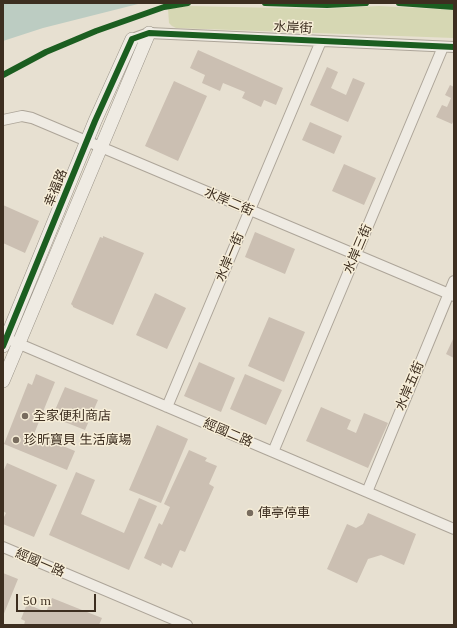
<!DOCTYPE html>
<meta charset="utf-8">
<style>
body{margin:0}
#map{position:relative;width:457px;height:628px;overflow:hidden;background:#e7e0d1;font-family:Lora,serif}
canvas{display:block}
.frame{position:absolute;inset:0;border:4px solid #3d2e20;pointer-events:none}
.scale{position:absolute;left:16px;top:594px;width:80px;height:18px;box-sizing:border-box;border:2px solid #3d2e20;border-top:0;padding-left:5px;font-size:12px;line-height:14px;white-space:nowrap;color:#3d2e20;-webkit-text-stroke:3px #f7eed8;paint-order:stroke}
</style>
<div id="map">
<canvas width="457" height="628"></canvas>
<div class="frame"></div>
<div class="scale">50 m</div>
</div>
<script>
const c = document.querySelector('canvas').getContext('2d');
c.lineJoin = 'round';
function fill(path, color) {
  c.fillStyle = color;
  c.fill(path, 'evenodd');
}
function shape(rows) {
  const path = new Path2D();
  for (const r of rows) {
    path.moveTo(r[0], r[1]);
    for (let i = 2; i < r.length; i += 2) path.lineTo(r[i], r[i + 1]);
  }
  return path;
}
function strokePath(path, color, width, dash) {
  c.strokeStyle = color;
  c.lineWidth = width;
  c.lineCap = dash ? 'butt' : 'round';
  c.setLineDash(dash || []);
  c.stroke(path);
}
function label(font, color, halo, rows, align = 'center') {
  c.font = font + ' Lora,"Noto Sans TC",serif';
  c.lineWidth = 3;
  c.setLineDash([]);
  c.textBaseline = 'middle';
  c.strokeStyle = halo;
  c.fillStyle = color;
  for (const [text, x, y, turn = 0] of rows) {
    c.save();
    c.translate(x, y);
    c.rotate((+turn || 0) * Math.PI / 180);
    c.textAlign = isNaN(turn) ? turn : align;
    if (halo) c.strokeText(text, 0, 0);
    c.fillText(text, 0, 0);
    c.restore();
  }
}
const green = shape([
 [189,6,322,9,379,6,454,10,454,38,176,28,172,26,169,23,168,9]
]);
const water = shape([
 [3,3,142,3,43,28,3,41]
]);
const building = shape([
 [198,50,283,88,276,105,264,100,261,107,242,98,245,92,223,83,220,91,202,83,205,75,190,68],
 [327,67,338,72,331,88,346,95,353,78,365,83,348,122,310,105],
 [174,81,207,96,178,161,145,146],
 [450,85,454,87,454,120,452,124,436,117,442,105,447,107,451,98,445,95],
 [310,122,342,136,334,154,302,140],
 [344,164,376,178,364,205,332,191],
 [3,205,39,221,25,253,3,243],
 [255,232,295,249,285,274,245,257],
 [103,236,144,253,113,325,73,307,73,306,71,304,100,237,103,238],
 [155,293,186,308,167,349,136,335],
 [269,317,305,332,284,382,248,366],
 [454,337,454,358,446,354],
 [199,362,235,378,221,412,184,396],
 [36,374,55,382,34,434,75,451,67,470,4,444,28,383,32,385],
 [245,374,282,390,266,425,230,409],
 [65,387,98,400,85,430,52,417],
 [321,407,351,420,347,429,356,433,364,413,388,423,368,468,306,441],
 [157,425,188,439,161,503,129,490],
 [189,450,207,458,205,461,217,466,209,484,214,487,185,552,180,550,172,568,162,563,161,566,144,558,159,523,162,525,170,507,164,504],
 [7,463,57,485,34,537,3,524,3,519,6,513,3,511,3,472],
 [76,472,95,480,81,514,124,533,139,498,157,506,129,570,49,535],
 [368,513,416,534,404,565,381,555,368,559,357,583,327,569,347,524,356,528,363,524],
 [3,573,18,579,3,616],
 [52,598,102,618,99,625,24,625,25,621,21,619,27,604,46,612]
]);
const street = shape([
 [132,39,149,33,454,47],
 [3,120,22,116,32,118,454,296],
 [3,337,454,529],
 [167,407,321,41],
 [273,452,443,47],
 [367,492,454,281],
 [3,547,187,625]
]);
const secondary = shape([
 [3,346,95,121,132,39],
 [3,381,149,33]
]);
const cycleway = shape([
 [265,3,327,5,366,3],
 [399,3,454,7],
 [3,75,46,52,96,31,164,7,188,3],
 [3,346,95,121,132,39,149,33,454,47]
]);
const markers = [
 [25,416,4,"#786c5e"],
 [16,440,4,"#786c5e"],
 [250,513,4,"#786c5e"]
];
const streetNames = [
 ["水岸街",293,28,3],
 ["幸福路",56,188,-68],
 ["水岸二街",229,202,23],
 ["水岸三街",358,249,-67],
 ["水岸一街",230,257,-67],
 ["水岸五街",410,386,-67],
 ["經國二路",228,433,23],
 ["經國一路",40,563,23]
];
const poiNames = [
 ["全家便利商店",33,416],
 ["珍昕寶貝 生活廣場",24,440],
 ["俥亭停車",258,513]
];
fill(green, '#d6d7b3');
fill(water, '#bcccc2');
fill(building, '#cbbfb2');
strokePath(street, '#ada599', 12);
strokePath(secondary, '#9c958a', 14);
strokePath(street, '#efebe3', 10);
strokePath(secondary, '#efebe3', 13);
strokePath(cycleway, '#1b5e20', 6);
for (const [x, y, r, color] of markers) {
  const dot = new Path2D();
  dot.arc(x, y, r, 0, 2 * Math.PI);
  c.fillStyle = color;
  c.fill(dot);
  strokePath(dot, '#f7eed8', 1.5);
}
label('13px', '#3d2e20', '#f7eed8', streetNames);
label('13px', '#3d2e20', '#f7eed8', poiNames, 'left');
</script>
